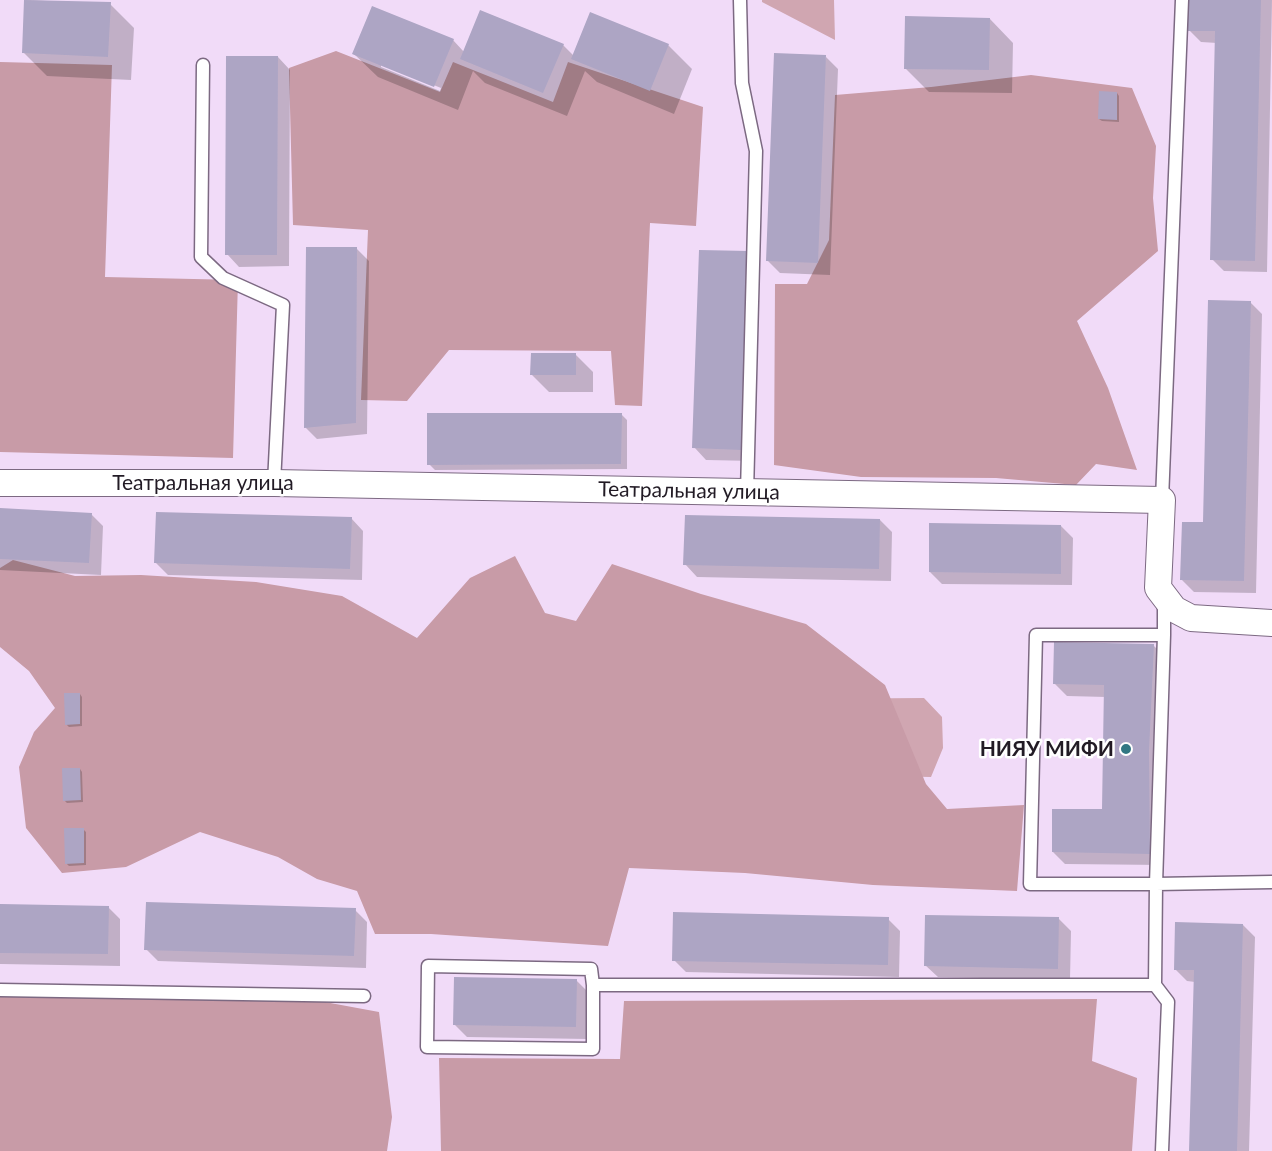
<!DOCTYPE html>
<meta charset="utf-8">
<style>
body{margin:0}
canvas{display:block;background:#f1dbf8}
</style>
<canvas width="1272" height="1151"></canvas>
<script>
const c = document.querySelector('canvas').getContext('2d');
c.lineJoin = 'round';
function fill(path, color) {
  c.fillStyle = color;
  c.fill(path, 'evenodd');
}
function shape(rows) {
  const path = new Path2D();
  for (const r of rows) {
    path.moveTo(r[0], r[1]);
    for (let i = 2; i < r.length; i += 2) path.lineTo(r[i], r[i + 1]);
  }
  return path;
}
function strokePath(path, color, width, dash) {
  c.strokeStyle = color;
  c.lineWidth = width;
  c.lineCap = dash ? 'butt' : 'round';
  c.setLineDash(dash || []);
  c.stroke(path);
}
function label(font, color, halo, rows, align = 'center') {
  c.font = font + ' Lato,sans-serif';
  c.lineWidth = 5;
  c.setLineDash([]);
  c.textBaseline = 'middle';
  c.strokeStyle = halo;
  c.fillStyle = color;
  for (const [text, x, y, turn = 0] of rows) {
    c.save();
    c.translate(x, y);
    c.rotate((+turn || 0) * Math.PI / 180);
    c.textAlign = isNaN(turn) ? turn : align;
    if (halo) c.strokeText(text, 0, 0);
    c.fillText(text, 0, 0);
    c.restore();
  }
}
const green = shape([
 [762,0,834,0,835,40,762,2],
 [924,698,942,717,943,748,931,777,785,774,790,699]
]);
const forest = shape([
 [336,51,440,92,453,62,553,102,568,62,703,107,696,226,650,223,642,406,615,405,611,351,449,350,407,401,361,400,368,230,293,225,289,68],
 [0,62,112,65,105,277,238,280,233,458,0,452],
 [1031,75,1132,88,1156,146,1153,198,1158,251,1077,321,1108,388,1137,470,1096,464,1076,485,996,478,861,477,774,465,775,284,807,284,829,240,835,95,931,87],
 [515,556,545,613,576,621,612,564,701,594,806,624,885,685,926,784,947,809,1024,805,1017,891,873,885,745,873,629,868,608,946,431,934,375,934,357,891,317,879,278,857,200,832,126,867,62,873,26,828,19,767,34,732,55,708,29,671,0,647,0,568,13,560,75,576,141,575,256,582,342,596,417,638,470,578],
 [0,995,17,997,287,995,379,1012,392,1117,387,1151,0,1151],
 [1097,999,1092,1061,1137,1078,1132,1151,441,1151,439,1058,620,1059,624,1001]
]);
const shadow = shape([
 [26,0,110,4,134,28,131,80,47,76,23,52],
 [1190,0,1272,0,1267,272,1224,271,1212,259,1217,43,1201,42,1189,30],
 [990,19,1013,43,1012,93,929,92,905,68],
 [453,40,464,52,563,45,574,56,668,45,692,69,674,114,597,82,585,71,567,116,485,83,473,71,458,110,378,77,354,54],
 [381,64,441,88,440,91,381,67],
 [278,57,290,70,289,266,239,267,227,254],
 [826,57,838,69,830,275,780,273,768,261],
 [1117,93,1119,96,1119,122,1102,121,1099,119],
 [357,249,369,261,367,434,317,439,305,427],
 [748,253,760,265,754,461,706,460,694,447],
 [1250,302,1262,314,1256,593,1194,592,1182,580,1204,524],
 [575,354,593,372,593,392,549,392,532,375],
 [621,414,627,420,627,469,435,470,429,464],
 [0,510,91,514,103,526,101,575,0,570],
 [351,518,363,531,362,580,168,575,156,563],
 [880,520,892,532,891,581,697,577,685,564],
 [1061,526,1073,538,1072,585,942,584,930,572],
 [1153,645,1165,657,1162,865,1065,864,1053,852,1104,811,1106,697,1067,696,1055,684],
 [80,694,82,697,82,726,69,727,66,724],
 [80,769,82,772,83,802,67,803,64,800],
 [83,829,86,832,86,865,69,866,66,863],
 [0,906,108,907,120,919,120,966,0,964],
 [355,910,367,922,366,968,158,961,146,949],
 [888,919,900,931,899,977,686,972,674,960],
 [1059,919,1071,931,1070,980,938,977,925,965],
 [1243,925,1255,937,1249,1151,1191,1151,1195,982,1187,981,1175,969],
 [576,980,588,992,587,1039,467,1037,455,1025]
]);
const building = shape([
 [24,0,111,2,108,57,22,53],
 [1188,0,1261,0,1255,261,1210,260,1215,31,1188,31],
 [372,6,454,39,434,87,352,54],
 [480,10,564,44,543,93,460,59],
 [590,12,669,44,650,91,571,59],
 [905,16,990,18,989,70,904,69],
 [774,53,826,55,818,263,766,261],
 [226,56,278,56,277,255,225,255],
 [1099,91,1117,92,1117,120,1098,119],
 [306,247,357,247,356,423,304,428],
 [699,250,749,251,742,450,692,448],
 [1208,300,1251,301,1244,581,1180,580,1182,522,1203,522],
 [531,353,576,353,576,375,530,375],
 [427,413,622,413,621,464,427,465],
 [0,508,92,513,89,563,0,559],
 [156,512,352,517,350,569,154,563],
 [685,515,880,519,879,569,683,565],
 [929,523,1061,525,1061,574,929,572],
 [1054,642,1154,644,1149,751,1150,854,1052,852,1052,809,1102,809,1104,685,1053,684],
 [64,693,80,693,80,724,65,725],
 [62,768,80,768,81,800,63,801],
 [64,828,84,828,84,863,65,864],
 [146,902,356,908,354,956,144,950],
 [0,904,109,906,108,954,0,953],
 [673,912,889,917,888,965,672,961],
 [925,915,1059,917,1058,969,924,966],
 [1175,922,1243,924,1237,1151,1189,1151,1194,970,1174,970],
 [454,977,577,979,576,1027,453,1025]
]);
const lane = shape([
 [740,0,742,83,756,151,747,492],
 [203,65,201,257,223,278,283,305,274,483],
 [1162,500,1182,0],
 [1164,635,1036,635,1030,884,1156,884,1164,635,1164,603],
 [593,985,591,969,428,966,427,1047,593,1049,593,985,1155,985],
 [0,990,364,996],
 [1162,1151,1168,1002,1155,985,1156,884,1272,882]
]);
const street = shape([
 [0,483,274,483,1162,500,1158,588,1174,609,1191,618,1272,623]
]);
const markers = [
 [1126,749,6,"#317783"]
];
const streetNames = [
 ["Театральная улица",203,483],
 ["Театральная улица",689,491,1]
];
const poiNames = [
 ["НИЯУ МИФИ",1114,749]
];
fill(green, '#d0a6b1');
fill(forest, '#c89ba7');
fill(shadow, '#0003');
fill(building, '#ada5c4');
strokePath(lane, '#7c6982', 15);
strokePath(street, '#7c6982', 28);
strokePath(lane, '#fff', 12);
strokePath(street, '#fff', 26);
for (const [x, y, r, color] of markers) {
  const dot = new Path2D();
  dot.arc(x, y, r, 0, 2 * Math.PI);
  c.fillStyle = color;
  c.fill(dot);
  strokePath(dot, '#fff', 2);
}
label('21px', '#221b25', '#fff', streetNames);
label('bold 21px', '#221b25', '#fff', poiNames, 'right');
</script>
